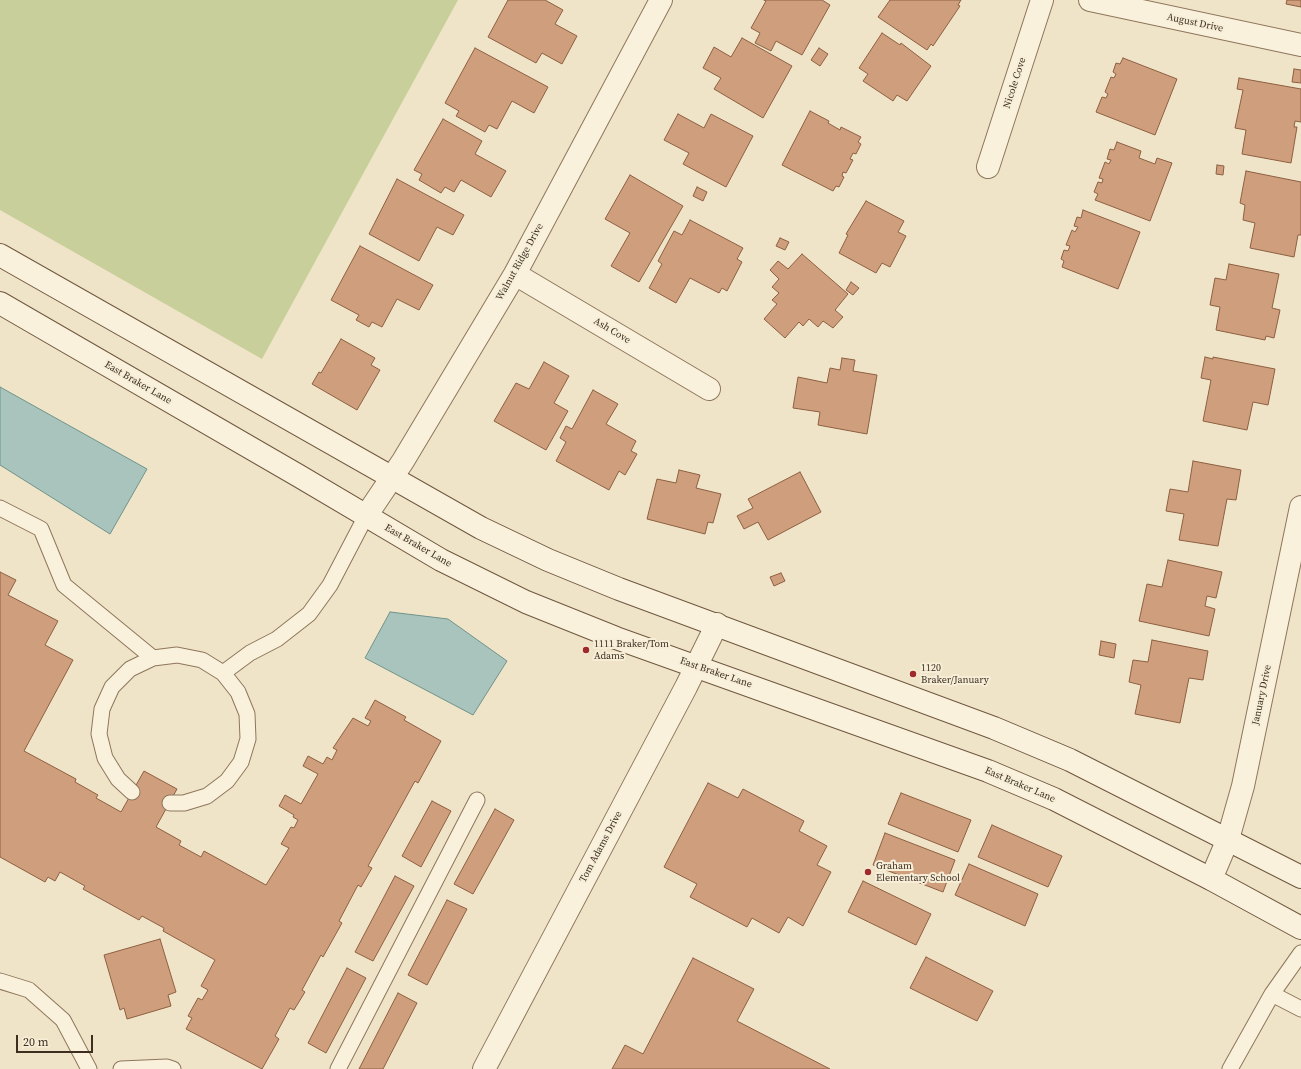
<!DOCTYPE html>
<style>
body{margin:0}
#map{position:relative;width:1301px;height:1069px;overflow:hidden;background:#f0e4c8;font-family:"Source Serif 4",serif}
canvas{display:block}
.scale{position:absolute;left:16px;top:1035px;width:77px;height:18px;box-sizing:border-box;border:2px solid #3d2e20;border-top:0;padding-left:5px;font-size:12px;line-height:14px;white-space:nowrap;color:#3d2e20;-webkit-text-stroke:3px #f7eed8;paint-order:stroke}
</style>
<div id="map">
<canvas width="1301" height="1069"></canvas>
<div class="scale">20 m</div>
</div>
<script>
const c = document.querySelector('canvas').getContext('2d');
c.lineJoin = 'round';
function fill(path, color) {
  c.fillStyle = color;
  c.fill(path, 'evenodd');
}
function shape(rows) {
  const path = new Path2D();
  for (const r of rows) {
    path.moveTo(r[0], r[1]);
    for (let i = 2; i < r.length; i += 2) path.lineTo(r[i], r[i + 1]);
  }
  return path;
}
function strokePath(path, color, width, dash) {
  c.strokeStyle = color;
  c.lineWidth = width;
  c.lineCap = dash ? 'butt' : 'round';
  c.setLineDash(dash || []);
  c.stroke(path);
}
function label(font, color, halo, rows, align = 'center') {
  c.font = font + ' "Source Serif 4",serif';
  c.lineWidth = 4;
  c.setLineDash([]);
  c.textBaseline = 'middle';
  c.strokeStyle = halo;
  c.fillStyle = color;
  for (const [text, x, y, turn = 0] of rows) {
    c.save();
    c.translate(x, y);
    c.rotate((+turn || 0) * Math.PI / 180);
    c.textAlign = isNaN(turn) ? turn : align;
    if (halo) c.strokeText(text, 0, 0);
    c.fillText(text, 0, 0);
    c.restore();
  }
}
const green = shape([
 [0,0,458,0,262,359,0,210]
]);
const water = shape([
 [0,387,147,469,110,534,0,465,0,387],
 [390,612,448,619,507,661,473,715,365,658,390,612]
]);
const building = shape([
 [508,0,545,0,563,10,555,24,577,36,562,64,542,53,536,63,488,37,508,0],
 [764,0,822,0,830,5,802,55,776,41,771,51,755,43,760,33,751,28,766,1,764,0],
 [890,0,961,0,958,5,960,6,933,46,931,44,927,50,878,17,890,0],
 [1287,0,1301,0,1301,7,1286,4,1287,0],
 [882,33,900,45,901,43,931,66,907,101,897,95,893,101,863,81,868,74,859,68,882,33],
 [742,38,792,66,763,118,714,89,721,78,703,68,714,47,731,57,742,38],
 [475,48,548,87,534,113,512,101,497,129,489,125,485,132,456,116,459,111,445,103,475,48],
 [819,48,828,54,820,66,811,60,819,48],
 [1123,58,1177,79,1155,135,1096,112,1102,97,1106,98,1108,94,1105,92,1111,77,1114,78,1116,74,1113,72,1116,63,1120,64,1123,58],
 [1294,69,1301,70,1301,83,1292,82,1294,69],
 [1239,78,1301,89,1301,122,1295,121,1294,127,1297,127,1291,163,1242,154,1246,130,1235,128,1243,90,1237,89,1239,78],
 [810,111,829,121,828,123,840,130,841,127,861,137,858,142,861,144,856,154,853,153,850,159,853,160,846,173,843,172,842,176,844,177,839,187,836,186,833,191,782,165,810,111],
 [678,114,704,128,711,114,753,136,726,187,683,164,689,153,664,140,678,114],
 [443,119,482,141,475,154,506,171,491,197,461,180,454,192,445,187,441,193,419,180,422,174,414,170,443,119],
 [1117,142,1141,151,1139,158,1155,164,1157,158,1172,163,1150,221,1095,200,1098,194,1094,192,1098,182,1102,183,1103,179,1099,178,1105,162,1109,164,1111,160,1107,159,1110,149,1114,150,1117,142],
 [1217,165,1224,166,1223,175,1216,174,1217,165],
 [1246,171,1301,182,1301,235,1298,235,1294,257,1250,248,1255,223,1243,220,1245,205,1240,203,1246,171],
 [630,175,683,206,639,282,611,266,630,233,605,219,630,175],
 [397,179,464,215,453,235,437,227,419,261,369,234,397,179],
 [697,187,707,192,703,201,693,196,697,187],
 [866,201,904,221,898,232,906,236,890,267,882,263,876,273,839,253,848,235,846,234,866,201],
 [1083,210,1140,232,1118,289,1062,267,1064,261,1061,259,1064,250,1068,251,1070,246,1066,245,1072,230,1075,232,1078,227,1074,226,1077,217,1081,218,1083,210],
 [690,220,743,248,737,259,742,262,727,291,722,288,719,293,690,278,676,303,649,288,662,264,658,261,674,231,682,235,690,220],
 [780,238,789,242,785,250,776,246,780,238],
 [360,246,433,285,419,310,397,299,382,327,372,322,369,327,356,320,359,315,331,300,360,246],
 [802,254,848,294,835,310,843,317,833,328,823,321,818,327,809,319,803,326,799,322,785,338,764,319,777,304,772,300,779,293,772,287,779,279,770,270,778,261,788,269,802,254],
 [1229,264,1279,274,1272,308,1280,310,1274,338,1266,336,1265,340,1216,330,1220,307,1210,305,1215,278,1226,280,1229,264],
 [851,282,859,288,853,295,846,290,851,282],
 [341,339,375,358,371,365,380,370,357,410,312,384,319,372,321,373,341,339],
 [1205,357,1213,359,1213,357,1275,369,1268,405,1253,402,1247,430,1203,421,1211,380,1201,378,1205,357],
 [842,358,855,360,853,371,877,375,867,434,818,425,820,412,793,408,798,377,827,383,830,368,840,370,842,358],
 [544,362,569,376,554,403,568,411,546,450,494,421,516,383,529,389,544,362],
 [593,390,618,404,606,424,636,441,631,451,637,454,625,475,619,471,609,490,556,461,566,442,560,438,566,426,572,429,593,390],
 [1193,461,1241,470,1236,500,1227,499,1218,546,1179,540,1184,514,1166,511,1170,489,1188,492,1193,461],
 [679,470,700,475,696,488,721,494,713,523,708,522,705,534,647,519,657,479,676,483,679,470],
 [800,472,821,512,768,540,758,522,744,529,737,516,753,508,748,499,800,472],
 [1168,560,1222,572,1216,598,1207,596,1205,606,1215,609,1209,636,1139,621,1147,584,1162,587,1168,560],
 [0,572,16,580,8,595,58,621,45,645,73,660,24,751,76,779,75,782,98,795,96,798,121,812,144,771,177,789,156,827,181,841,179,845,201,857,204,851,266,885,289,848,281,844,291,827,294,828,298,820,293,817,294,815,279,806,285,795,301,804,318,774,303,766,308,756,323,764,327,757,332,760,337,750,333,748,353,718,368,726,371,721,365,718,375,700,406,717,404,720,441,741,418,783,415,781,368,866,372,868,361,887,358,885,339,921,342,923,323,957,321,955,302,990,305,992,294,1010,290,1008,275,1036,279,1039,262,1069,186,1029,192,1018,188,1016,198,998,202,1000,208,990,201,986,215,960,163,931,164,928,142,916,139,920,83,889,85,886,60,872,55,881,48,877,45,882,0,857,0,572],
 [781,573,785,581,774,586,770,577,781,573],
 [1152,640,1208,651,1203,680,1189,678,1180,723,1135,714,1141,685,1129,682,1133,660,1148,662,1152,640],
 [1101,641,1116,644,1114,658,1099,655,1101,641],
 [708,783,738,798,743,789,804,821,799,831,827,846,817,865,831,872,803,926,788,917,779,933,752,918,747,927,690,897,697,884,664,867,708,783],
 [901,793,971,820,958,852,888,824,901,793],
 [432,801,451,811,421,867,402,856,432,801],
 [495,809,514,820,473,894,454,884,495,809],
 [992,825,1062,856,1048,887,978,857,992,825],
 [885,833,955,860,943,892,873,865,885,833],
 [969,864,1038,894,1025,926,955,895,969,864],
 [395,876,414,886,373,961,355,952,395,876],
 [863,881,931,914,916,945,848,912,863,881],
 [447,900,467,909,427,985,408,975,447,900],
 [160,939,176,992,168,995,171,1006,127,1019,124,1008,120,1010,104,955,160,939],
 [926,957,993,991,977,1021,910,988,926,957],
 [693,958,754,989,737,1021,830,1069,612,1069,625,1045,643,1054,693,958],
 [347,968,366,978,326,1053,308,1043,347,968],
 [398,993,417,1003,383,1069,359,1069,398,993]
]);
const service = shape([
 [0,508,41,529,64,585,153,658],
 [223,673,250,653,277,639,309,614,330,585,366,516],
 [132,792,118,779,105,758,99,734,102,709,112,687,130,669,153,658,177,655,202,660,223,673,238,692,247,714,248,739,241,762,227,781,207,796,184,803,170,803],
 [0,981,29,990,63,1020,89,1069],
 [1272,994,1301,1009],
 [121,1069,167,1067,173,1069],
 [338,1069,477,800],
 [1230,1069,1272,994,1301,953]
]);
const minor = shape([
 [1090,0,1301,45],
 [988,167,1042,0],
 [515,274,709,389],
 [366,516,403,461,515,274,661,0],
 [1211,879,1228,839,1243,786,1301,507],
 [484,1069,686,687,717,624]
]);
const secondary = shape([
 [0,255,481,528,548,560,619,589,994,728,1070,760,1301,877],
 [0,303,299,476,441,560,526,602,616,638,988,771,1054,799,1211,879,1301,928]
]);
const markers = [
 [586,650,4,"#9e2a2b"],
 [913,674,4,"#9e2a2b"],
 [868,872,4,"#9e2a2b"]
];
const streetNames = [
 ["August Drive",1195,23,12],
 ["Nicole Cove",1015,83,-72],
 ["Walnut Ridge Drive",520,262,-61],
 ["Ash Cove",612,331,31],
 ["East Braker Lane",138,383,30],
 ["East Braker Lane",418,546,30],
 ["East Braker Lane",716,673,19],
 ["January Drive",1262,695,-78],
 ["East Braker Lane",1020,785,23],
 ["Tom Adams Drive",601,847,-62]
];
const poiNames = [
 ["1111 Braker/Tom",594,644],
 ["Adams",594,656],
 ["1120",921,668],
 ["Braker/January",921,680],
 ["Graham",876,866],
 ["Elementary School",876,878]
];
fill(green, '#c9cf9b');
fill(water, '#a9c4bc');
strokePath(water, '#6f938a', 1);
fill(building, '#cf9f7d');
strokePath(building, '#8d5f41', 1);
strokePath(service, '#8d765c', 17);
strokePath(minor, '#8d765c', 24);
strokePath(secondary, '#6f573f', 24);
strokePath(service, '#faf1dc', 15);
strokePath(minor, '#faf1dc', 22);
strokePath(secondary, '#faf1dc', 22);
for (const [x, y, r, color] of markers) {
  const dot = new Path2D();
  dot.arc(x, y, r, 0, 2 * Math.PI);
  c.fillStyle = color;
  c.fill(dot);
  strokePath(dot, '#f7eed8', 1.5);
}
label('10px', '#3d2e20', '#f7eed8', streetNames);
label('10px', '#3d2e20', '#f7eed8', poiNames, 'left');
</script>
